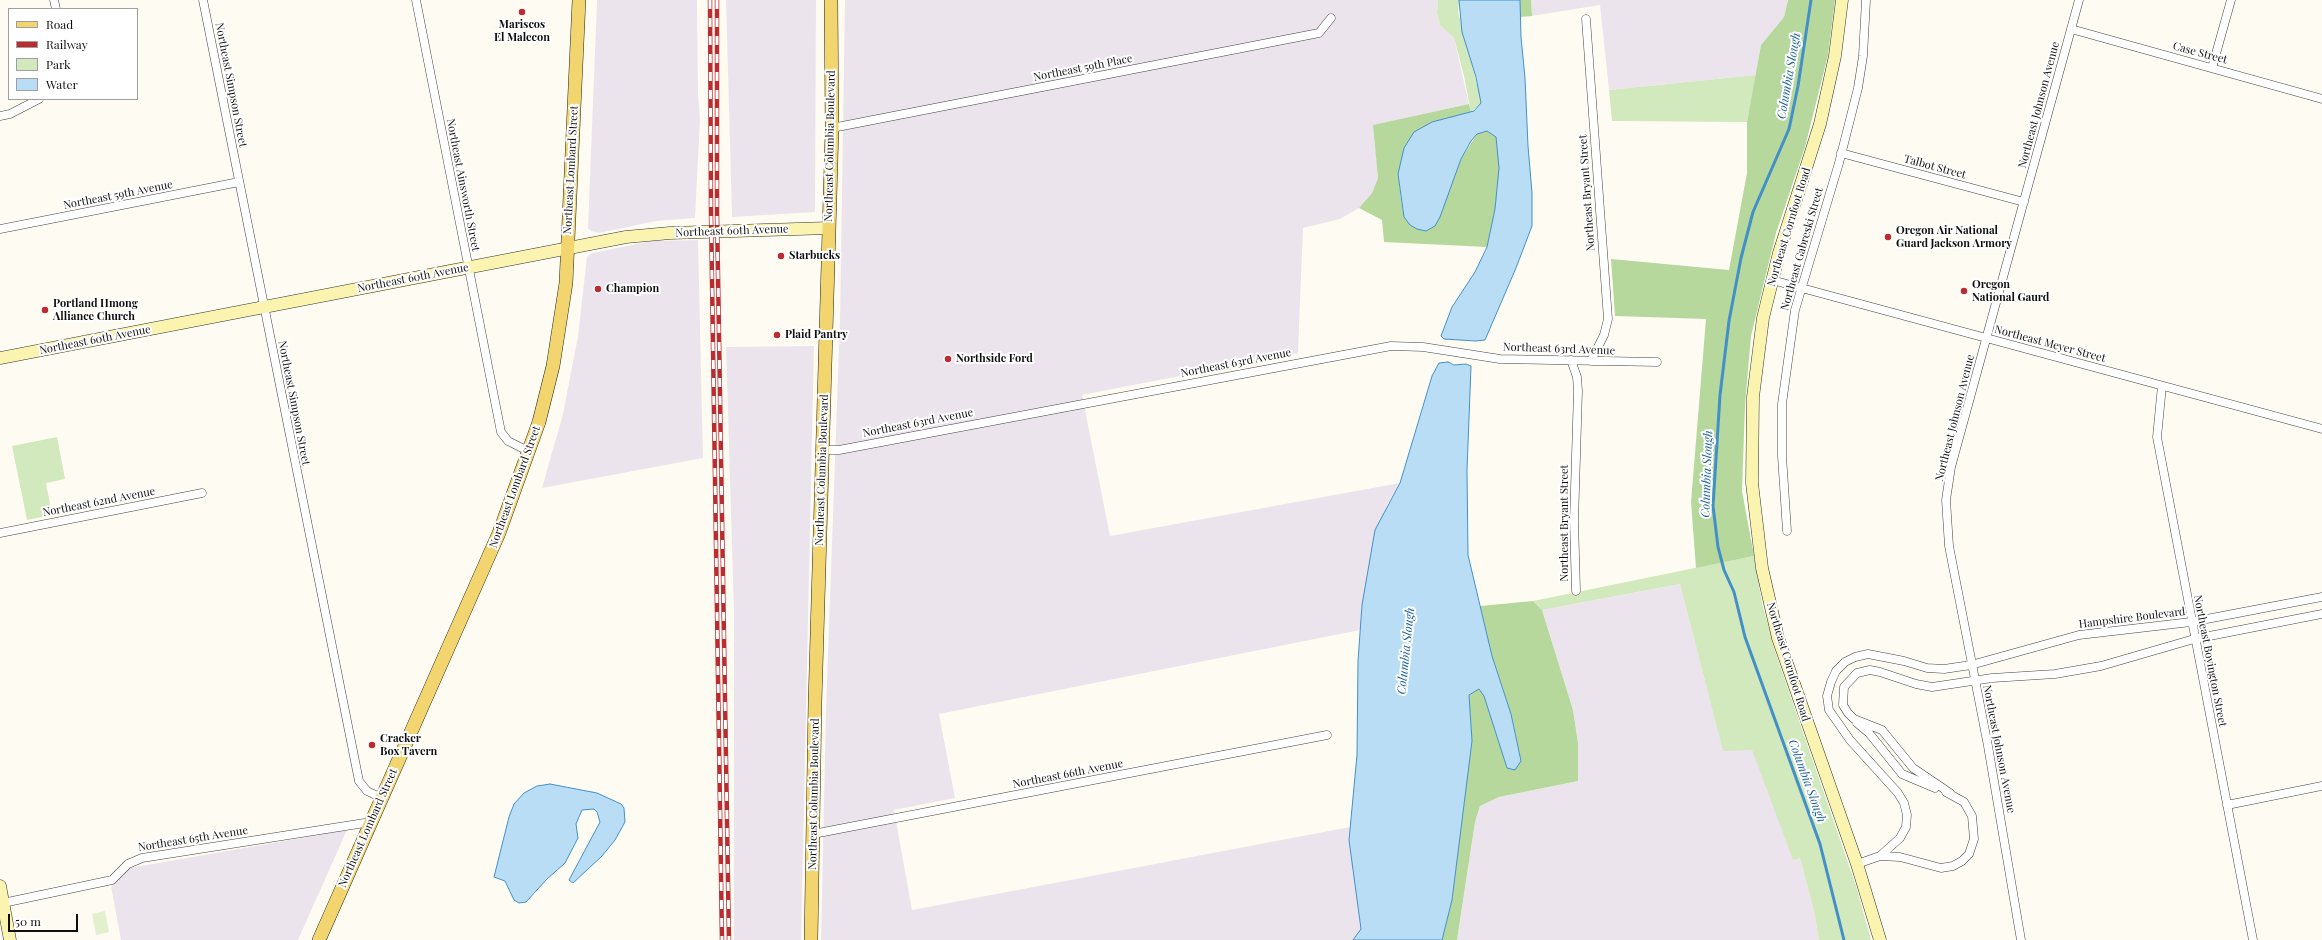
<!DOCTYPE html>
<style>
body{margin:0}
#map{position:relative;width:2322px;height:940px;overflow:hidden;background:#fefcf2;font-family:"Playfair Display",serif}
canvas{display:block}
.legend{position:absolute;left:8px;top:8px;width:130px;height:92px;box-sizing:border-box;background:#fff;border:1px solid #9f9f9f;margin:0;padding:5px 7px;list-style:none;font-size:12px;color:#0f0f0f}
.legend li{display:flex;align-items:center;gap:8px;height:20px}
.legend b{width:20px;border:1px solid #9f9f9f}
.scale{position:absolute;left:8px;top:914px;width:70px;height:18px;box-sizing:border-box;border:2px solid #0f0f0f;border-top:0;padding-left:5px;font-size:12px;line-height:14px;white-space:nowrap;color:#0f0f0f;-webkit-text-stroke:3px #fff;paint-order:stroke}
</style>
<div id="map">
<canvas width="2322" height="940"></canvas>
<ul class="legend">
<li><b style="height:5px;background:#f2d56e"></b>Road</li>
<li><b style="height:5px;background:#ba2c30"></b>Railway</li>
<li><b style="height:11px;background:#d2e8bd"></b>Park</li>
<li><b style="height:11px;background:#b9ddf4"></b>Water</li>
</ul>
<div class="scale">50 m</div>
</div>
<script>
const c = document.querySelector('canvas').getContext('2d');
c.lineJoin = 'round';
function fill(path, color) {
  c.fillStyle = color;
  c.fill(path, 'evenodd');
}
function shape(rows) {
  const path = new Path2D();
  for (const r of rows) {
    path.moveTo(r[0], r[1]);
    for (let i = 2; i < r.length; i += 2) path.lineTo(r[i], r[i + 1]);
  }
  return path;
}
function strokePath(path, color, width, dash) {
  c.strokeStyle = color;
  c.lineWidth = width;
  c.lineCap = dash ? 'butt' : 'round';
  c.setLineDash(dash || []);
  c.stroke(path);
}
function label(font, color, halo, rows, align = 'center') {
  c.font = font + ' "Playfair Display",serif';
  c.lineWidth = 4;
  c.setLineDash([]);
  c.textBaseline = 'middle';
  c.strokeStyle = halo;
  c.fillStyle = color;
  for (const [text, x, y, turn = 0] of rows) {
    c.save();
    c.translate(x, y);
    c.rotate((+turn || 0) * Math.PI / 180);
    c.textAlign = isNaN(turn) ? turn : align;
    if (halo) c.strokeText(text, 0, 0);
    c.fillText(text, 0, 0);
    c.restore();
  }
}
const industrial = shape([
 [597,0,697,0,698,93,700,119,695,218,656,221,599,233,591,231,588,228],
 [726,0,816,0,815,212,732,217],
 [845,0,1438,0,1437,14,1440,25,1454,38,1469,104,1374,125,1378,178,1372,193,1359,208,1340,219,1303,228,1298,353,1082,395,1110,536,1400,483,1387,505,1362,605,1360,630,939,714,955,798,894,810,912,910,1350,827,1349,840,1361,929,1353,940,821,940,826,710,840,320],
 [1531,0,1788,0,1784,17,1761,45,1756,75,1609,90,1600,5,1532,16],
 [698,240,703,458,542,488,563,414,578,336,587,257,592,253,652,241],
 [814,346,801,940,734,940,734,613,726,347],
 [1680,584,1723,750,1752,749,1793,859,1800,858,1814,911,1819,940,1457,940,1475,822,1480,806,1499,797,1578,781,1578,743,1573,710,1542,610],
 [347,830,298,940,121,940,111,886,130,868]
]);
const green = shape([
 [1438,0,1459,0,1458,12,1482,103,1471,112,1464,76,1454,38,1440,25,1437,13],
 [1756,75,1747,122,1612,121,1609,90],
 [57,437,65,479,46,483,52,515,27,520,12,446],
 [1754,556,1762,603,1775,651,1856,886,1871,940,1819,940,1814,911,1800,858,1793,860,1752,750,1723,751,1680,584,1542,610,1533,601]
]);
const forest = shape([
 [1520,0,1531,0,1532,16,1520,17],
 [1788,0,1835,0,1828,55,1805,147,1776,233,1751,336,1745,405,1742,491,1754,556,1696,568,1691,502,1706,319,1615,316,1611,259,1729,270,1747,173,1747,122,1761,45,1784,17],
 [1469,104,1471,112,1457,116,1398,174,1401,199,1404,217,1417,229,1426,231,1435,226,1461,159,1477,134,1487,131,1496,137,1499,168,1495,209,1487,247,1384,242,1382,220,1359,208,1372,193,1378,178,1373,125],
 [1533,601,1542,610,1573,710,1578,743,1578,781,1499,797,1480,806,1475,822,1457,940,1442,940,1452,900,1472,741,1469,695,1479,689,1484,696,1507,768,1521,761,1511,714,1492,656,1480,606]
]);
const pitch = shape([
 [105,911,109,932,96,935,92,914]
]);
const water = shape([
 [1459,0,1520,0,1521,37,1525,78,1528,146,1532,193,1532,226,1516,268,1485,340,1476,341,1444,339,1441,336,1452,307,1475,272,1487,247,1495,209,1499,168,1496,137,1487,131,1477,134,1471,141,1461,159,1440,217,1435,226,1426,231,1417,229,1410,225,1404,217,1398,174,1404,148,1414,132,1432,122,1474,111,1481,103,1476,77,1462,32,1459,0],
 [1448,362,1454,365,1466,364,1471,366,1467,470,1468,555,1492,656,1511,714,1521,761,1515,770,1507,768,1484,696,1479,689,1469,695,1472,741,1452,900,1442,940,1353,940,1361,929,1349,840,1357,755,1358,661,1362,605,1375,530,1400,483,1432,376,1439,363,1448,362],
 [550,784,597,793,621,804,624,808,625,822,615,840,602,856,573,883,569,880,600,822,597,812,594,809,582,810,576,824,578,838,565,863,547,879,526,902,519,903,514,900,505,881,494,877,509,817,514,804,524,793,537,786,550,784]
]);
const stream = shape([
 [1811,0,1798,86,1789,129,1753,212,1741,258,1729,321,1720,395,1713,506,1718,547,1724,570,1734,592,1745,637,1820,844,1844,940]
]);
const street = shape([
 [54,0,56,9],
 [203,0,359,781,367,791,382,798],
 [416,0,501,432,508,441,530,452],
 [1586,19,1608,319,1604,335,1591,361],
 [2071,29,2322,99],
 [2212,68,2231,0],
 [0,116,10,114,39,99],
 [832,128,1319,33,1331,18],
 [1841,153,2024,202],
 [0,229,239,182],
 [1772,280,2322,429],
 [1571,360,1577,377,1578,391,1574,521,1576,591],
 [2162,386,2157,437,2253,940],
 [823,450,839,450,1391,346,1423,347,1500,359,1657,362],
 [1787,531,1782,456,1782,404,1795,310,1839,163,1858,88,1863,56,1866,0],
 [0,533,202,493],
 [1857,723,1869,733,1902,774,1935,788],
 [1950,793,1913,768,1882,730,1854,719,1848,713,1843,705,1844,687,1857,673,1870,670,1880,672,1916,684,1932,687,1992,678,2055,674,2101,666,2194,639,2322,614],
 [2227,805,2322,786],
 [813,834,1327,735],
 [1880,856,1900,838,1906,827,1907,815,1904,803,1898,793,1850,740,1829,710,1827,696,1831,682,1836,671,1845,662,1855,657,1868,654,1904,661,1927,668,1944,669,1971,665,2079,635,2191,622,2322,597],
 [1857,864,1880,856,1900,857,1941,868,1953,866,1962,861,1969,854,1974,839,1972,816,1964,802,1946,792],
 [3,903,112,880,128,864,142,858,371,822],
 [2021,940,1988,746,1949,546,1946,500,1951,467,2079,0]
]);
const secondary = shape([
 [1842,0,1835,56,1820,124,1779,253,1763,318,1753,397,1752,483,1762,568,1778,638,1857,864,1880,940],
 [0,358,626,237,670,233,829,228],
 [0,886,10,940]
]);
const primary = shape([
 [319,940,499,533,539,422,553,366,566,283,579,0],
 [811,940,815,702,832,129,831,0]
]);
const rail = shape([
 [710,0,711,214,722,940],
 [717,0,717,214,729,940]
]);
const markers = [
 [522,12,4,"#ba2c30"],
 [1888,237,4,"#ba2c30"],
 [781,256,4,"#ba2c30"],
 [598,289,4,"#ba2c30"],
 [1964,291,4,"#ba2c30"],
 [45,310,4,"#ba2c30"],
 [777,335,4,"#ba2c30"],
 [948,359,4,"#ba2c30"],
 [372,745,4,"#ba2c30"]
];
const poiNames = [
 ["Mariscos",522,25,"center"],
 ["El Malecon",522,38,"center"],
 ["Oregon Air National",1896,231],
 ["Guard Jackson Armory",1896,244],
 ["Starbucks",789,256],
 ["Oregon",1972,285],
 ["National Gaurd",1972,298],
 ["Champion",606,289],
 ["Portland Hmong",53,304],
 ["Alliance Church",53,317],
 ["Plaid Pantry",785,335],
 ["Northside Ford",956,359],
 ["Cracker",380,739],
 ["Box Tavern",380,752]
];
const streetNames = [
 ["Case Street",2200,53,15],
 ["Northeast 59th Place",1083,68,-11],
 ["Northeast Simpson Street",231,85,79],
 ["Northeast Johnson Avenue",2039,105,-75],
 ["Northeast Columbia Boulevard",830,146,-89],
 ["Talbot Street",1935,167,15],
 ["Northeast Lombard Street",571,170,-87],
 ["Northeast Ainsworth Street",463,185,79],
 ["Northeast Bryant Street",1587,193,-94],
 ["Northeast 59th Avenue",118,195,-11],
 ["Northeast Cornfoot Road",1789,227,-73],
 ["Northeast 60th Avenue",732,231,-2],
 ["Northeast Gabreski Street",1802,249,-74],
 ["Northeast 60th Avenue",413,278,-11],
 ["Northeast 60th Avenue",95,340,-11],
 ["Northeast Meyer Street",2050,344,15],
 ["Northeast 63rd Avenue",1559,349,2],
 ["Northeast 63rd Avenue",1236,363,-11],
 ["Northeast Simpson Street",294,403,79],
 ["Northeast Johnson Avenue",1955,418,-76],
 ["Northeast 63rd Avenue",918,423,-11],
 ["Northeast Columbia Boulevard",822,470,-88],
 ["Northeast Lombard Street",515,487,-70],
 ["Northeast 62nd Avenue",99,502,-11],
 ["Northeast Bryant Street",1565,523,-90],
 ["Hampshire Boulevard",2132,618,-7],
 ["Northeast Boyington Street",2210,661,79],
 ["Northeast Cornfoot Road",1788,662,73],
 ["Northeast Johnson Avenue",1999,749,79],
 ["Northeast 66th Avenue",1068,774,-11],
 ["Northeast Columbia Boulevard",814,794,-89],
 ["Northeast Lombard Street",368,828,-66],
 ["Northeast 65th Avenue",193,839,-9]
];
const waterNames = [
 ["Columbia Slough",1789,76,-80],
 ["Columbia Slough",1707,474,-88],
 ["Columbia Slough",1406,651,-84],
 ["Columbia Slough",1807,781,70]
];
fill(industrial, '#ece4ed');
fill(green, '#d2e8bd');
fill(forest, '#b6d89c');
fill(pitch, '#e3f0ce');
fill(water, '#b9ddf4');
strokePath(water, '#4390c8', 1);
strokePath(stream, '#4390c8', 3);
strokePath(street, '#424242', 9);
strokePath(secondary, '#313131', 13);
strokePath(primary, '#202020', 14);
strokePath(street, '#fff', 8);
strokePath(secondary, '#fbf4b0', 12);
strokePath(primary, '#f2d56e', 13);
strokePath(rail, '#ba2c30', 4.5);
strokePath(rail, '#fff', 3, [9]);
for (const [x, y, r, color] of markers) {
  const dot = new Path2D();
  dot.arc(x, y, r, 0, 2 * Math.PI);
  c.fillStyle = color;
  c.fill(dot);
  strokePath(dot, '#fff', 1.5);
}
label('bold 11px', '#0f0f0f', '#fff', poiNames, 'left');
label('11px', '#0f0f0f', '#fff', streetNames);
label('italic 12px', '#1d629d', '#fff', waterNames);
</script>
